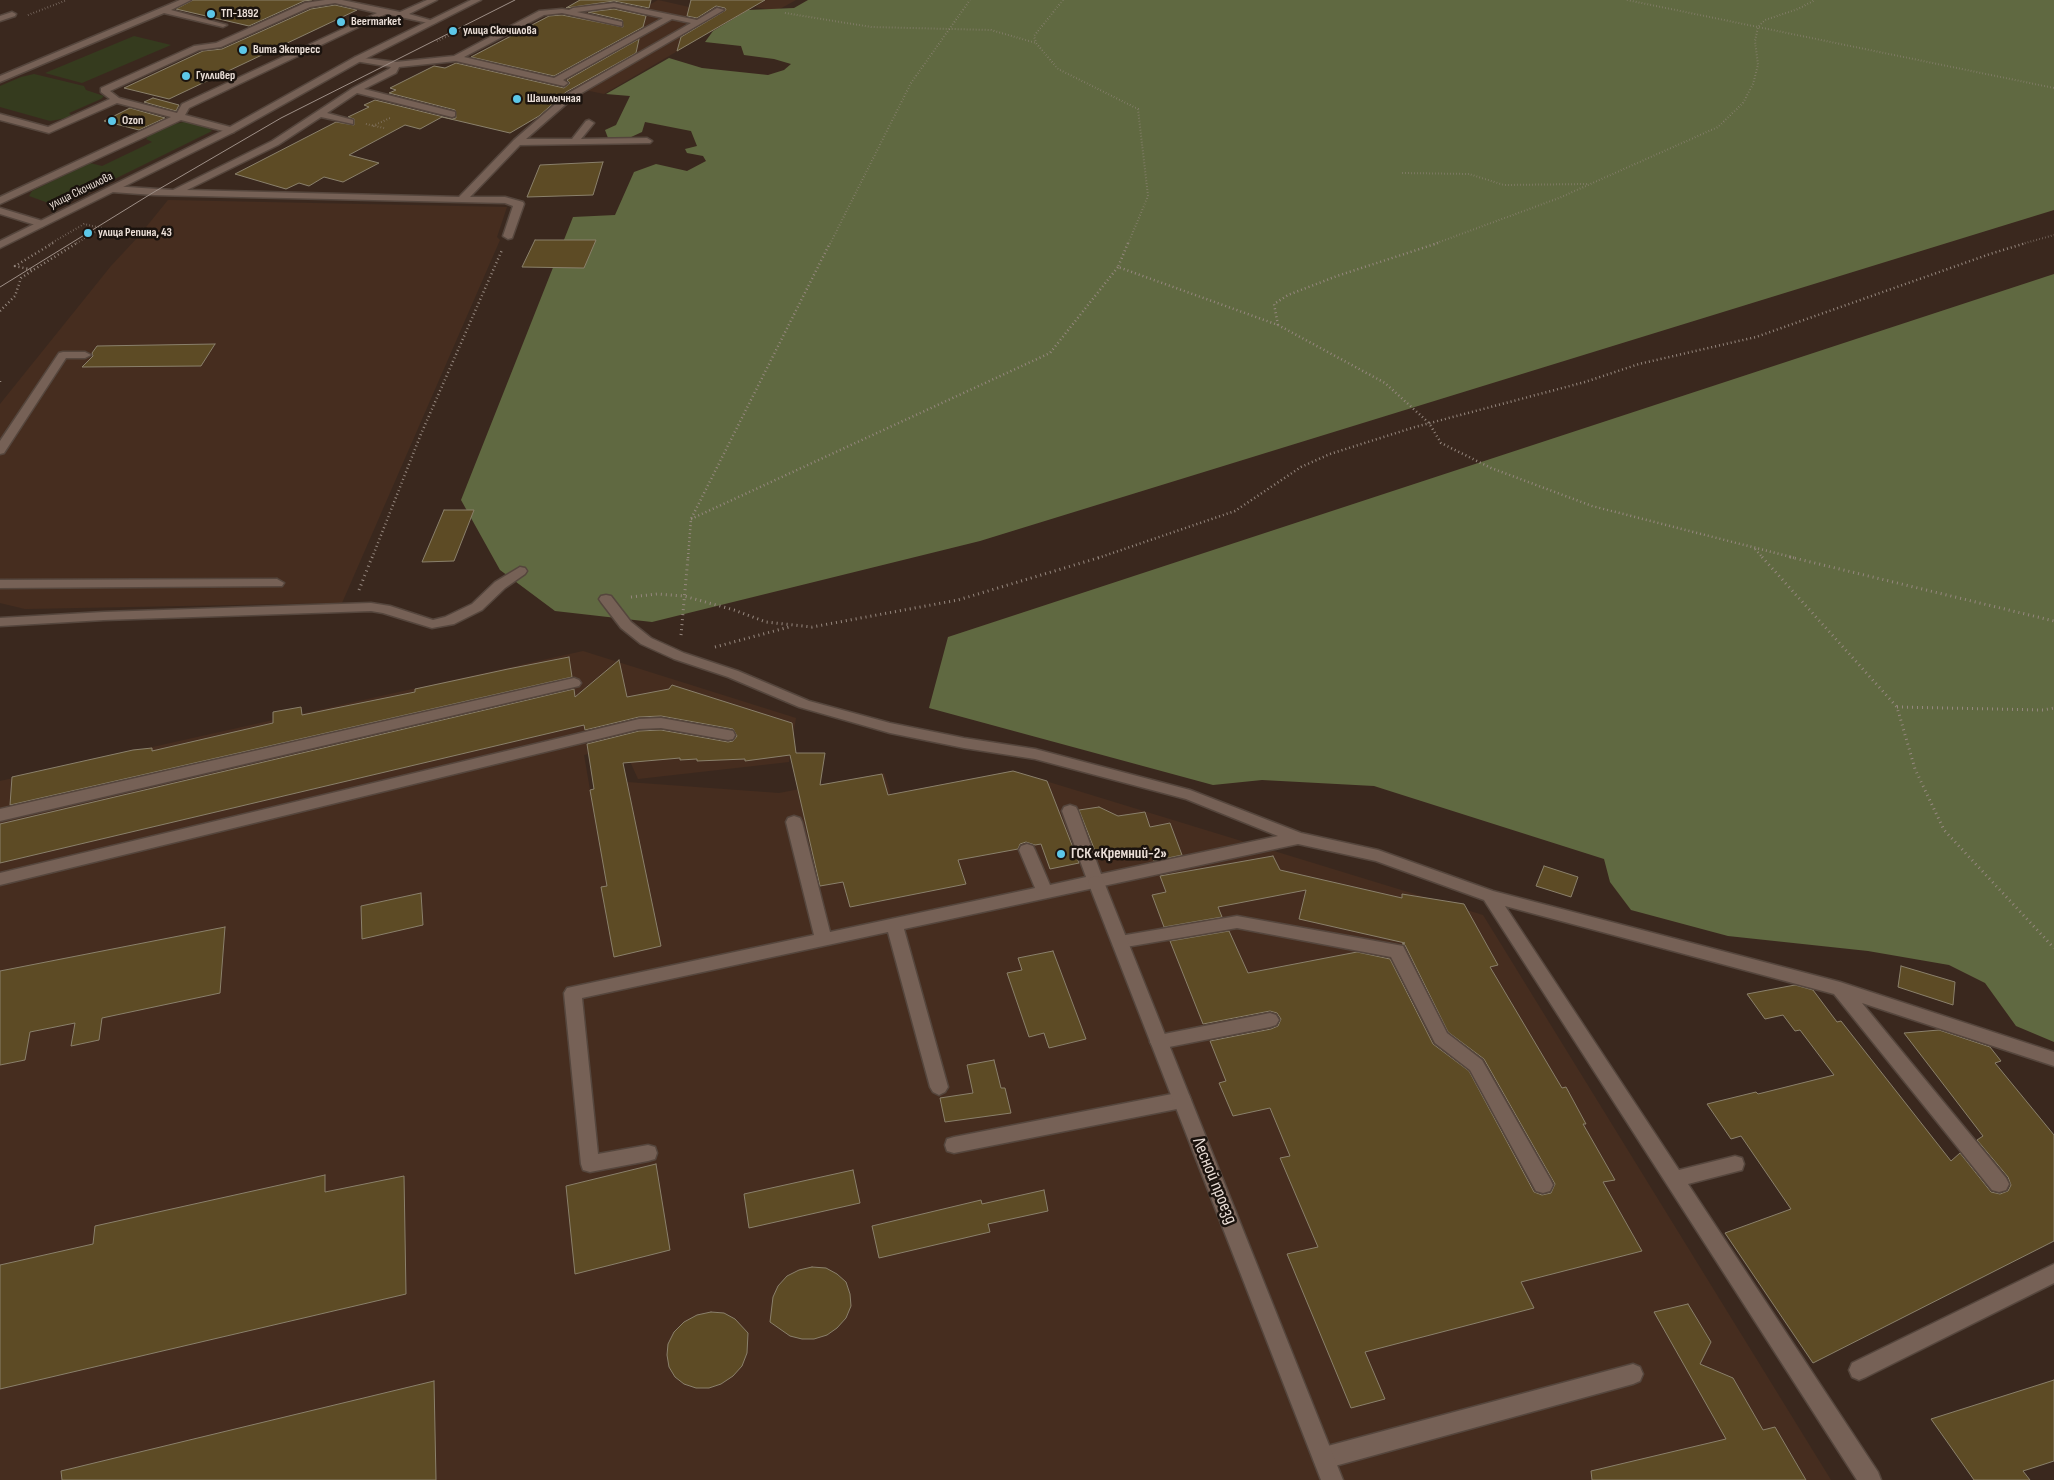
<!DOCTYPE html>
<meta charset="utf-8">
<style>
body{margin:0}
canvas{display:block;background:#3a281e}
</style>
<canvas width="2054" height="1480"></canvas>
<script>
const c = document.querySelector('canvas').getContext('2d');
c.lineJoin = 'round';
function fill(path, color) {
  c.fillStyle = color;
  c.fill(path, 'evenodd');
}
function shape(rows) {
  const path = new Path2D();
  for (const r of rows) {
    path.moveTo(r[0], r[1]);
    for (let i = 2; i < r.length; i += 2) path.lineTo(r[i], r[i + 1]);
  }
  return path;
}
function strokePath(path, color, width, dash) {
  c.strokeStyle = color;
  c.lineWidth = width;
  c.lineCap = dash ? 'butt' : 'round';
  c.setLineDash(dash || []);
  c.stroke(path);
}
function label(font, color, halo, rows, align = 'center') {
  c.font = font + ' "Sofia Sans Condensed",sans-serif';
  c.lineWidth = 5;
  c.setLineDash([]);
  c.textBaseline = 'middle';
  c.strokeStyle = halo;
  c.fillStyle = color;
  for (const [text, x, y, turn = 0] of rows) {
    c.save();
    c.translate(x, y);
    c.rotate((+turn || 0) * Math.PI / 180);
    c.textAlign = isNaN(turn) ? turn : align;
    if (halo) c.strokeText(text, 0, 0);
    c.fillText(text, 0, 0);
    c.restore();
  }
}
const built = shape([
 [658,0,707,11,712,8,728,7,746,11,604,94,552,83,568,87,557,93,446,67,458,61,548,81,639,30,624,26,632,22,595,13,610,6,637,12],
 [744,0,796,0,776,11,755,7,760,4],
 [168,200,507,207,497,237,500,240,342,603,25,609,0,603,0,404,111,266,138,237],
 [583,651,796,718,789,762,638,779,623,746,584,755,590,790,627,782,779,793,884,773,891,794,1013,771,1483,915,1831,1480,0,1480,0,781]
]);
const green = shape([
 [134,36,171,45,82,83,45,73],
 [34,74,84,86,86,90,104,96,101,99,69,113,71,115,67,118,50,121,0,107,0,86,21,77],
 [188,121,206,126,212,131,62,205,54,205,29,196,32,191,90,163,102,166,152,142,146,139,150,134,166,126]
]);
const forest = shape([
 [808,0,2054,0,2054,210,980,541,652,622,555,611,500,570,461,500,573,217,615,215,634,172,656,164,687,171,706,161,703,156,687,153,685,149,697,146,691,131,645,122,642,132,629,138,608,138,605,130,616,125,630,96,606,94,669,58,702,68,768,75,784,70,791,64,774,59,744,55,741,46,705,42,713,31,748,10,794,8],
 [2054,274,2054,1042,2016,1026,1985,983,1949,965,1868,951,1728,936,1631,910,1610,882,1604,859,1374,786,1262,780,1213,785,929,708,948,637]
]);
const building = shape([
 [193,0,312,0,304,1,249,26,176,9,193,0],
 [580,0,651,0,649,8,614,1,566,8,580,0],
 [691,0,765,0,677,51,681,37,726,10,725,8,716,6,697,18,687,16,691,0],
 [335,5,357,10,169,99,124,88,203,51,222,49,311,9,335,5],
 [614,9,646,16,643,27,554,76,471,57,549,16,562,15,623,27,622,20,588,12,614,9],
 [639,39,636,53,566,92,539,116,510,133,442,117,420,129,405,125,349,155,379,163,343,182,324,177,309,186,299,183,286,189,235,174,336,122,354,125,354,119,348,117,369,107,364,105,375,100,452,119,456,118,455,110,389,93,396,90,390,88,434,66,445,68,456,63,564,88,570,83,567,80,639,39],
 [153,98,179,105,176,111,144,102,153,98],
 [130,108,165,118,139,130,104,121,130,108],
 [603,162,593,195,527,197,540,165,603,162],
 [535,240,596,240,584,268,522,267,535,240],
 [215,344,201,366,82,367,93,356,92,353,97,346,215,344],
 [444,510,474,510,454,561,422,562,444,510],
 [569,657,572,677,10,805,12,777,133,750,152,748,152,751,273,723,273,712,301,707,302,715,331,709,415,692,415,689,508,669,569,657],
 [619,660,627,697,669,689,672,685,792,723,796,753,825,753,820,785,882,774,888,795,1013,771,1047,781,1079,863,1050,869,1041,844,1035,845,1026,842,1020,844,1018,849,958,860,966,884,850,907,843,882,820,886,790,755,745,761,745,759,697,761,697,759,680,760,680,758,623,763,661,946,614,957,601,887,607,886,590,790,594,789,587,744,639,731,661,730,728,742,733,741,737,736,733,729,661,716,639,717,585,730,584,725,0,863,0,824,574,689,575,697,619,660],
 [1099,807,1118,816,1145,812,1150,827,1170,823,1182,855,1154,861,1148,848,1097,856,1079,810,1099,807],
 [1273,856,1280,870,1402,898,1402,894,1464,904,1498,965,1490,967,1562,1088,1566,1087,1586,1124,1583,1124,1615,1180,1603,1182,1642,1251,1521,1282,1534,1308,1365,1352,1385,1399,1351,1408,1287,1254,1318,1247,1280,1158,1290,1156,1270,1108,1233,1116,1219,1083,1226,1081,1210,1041,1271,1029,1278,1026,1281,1019,1277,1013,1270,1011,1203,1024,1170,941,1229,931,1248,973,1357,952,1390,959,1433,1044,1469,1071,1534,1192,1542,1195,1551,1193,1555,1184,1484,1059,1448,1032,1405,945,1402,944,1405,943,1299,919,1306,890,1218,907,1222,917,1164,927,1152,895,1166,892,1160,876,1273,856],
 [1544,866,1578,877,1571,897,1536,886,1544,866],
 [421,893,423,925,362,939,361,906,421,893],
 [225,927,220,993,102,1018,99,1040,71,1046,75,1023,30,1032,25,1060,0,1065,0,971,225,927],
 [1053,951,1086,1039,1049,1048,1044,1033,1029,1037,1007,973,1022,970,1018,958,1053,951],
 [1901,966,1955,982,1953,1005,1898,987,1901,966],
 [1795,985,1813,990,1837,1022,1841,1021,1951,1161,1960,1153,1991,1192,2000,1194,2008,1191,2011,1185,2008,1177,1977,1140,1983,1136,1904,1033,1939,1030,1990,1047,2001,1061,1995,1063,2054,1135,2054,1241,1813,1363,1725,1233,1791,1209,1741,1136,1731,1139,1707,1104,1756,1092,1758,1094,1834,1075,1800,1030,1795,1031,1783,1015,1765,1019,1747,994,1795,985],
 [994,1060,1001,1088,1005,1088,1011,1113,945,1122,940,1098,973,1093,967,1065,994,1060],
 [656,1164,670,1250,575,1274,566,1186,656,1164],
 [853,1170,860,1203,749,1228,744,1194,853,1170],
 [325,1175,325,1192,404,1176,406,1294,0,1389,0,1265,93,1244,95,1226,325,1175],
 [1044,1190,1048,1211,988,1224,990,1232,879,1258,872,1226,981,1200,982,1204,1044,1190],
 [812,1267,826,1268,837,1274,846,1282,850,1294,851,1306,846,1318,837,1328,827,1335,814,1339,802,1339,790,1336,770,1322,773,1297,778,1286,787,1276,799,1270,812,1267],
 [1688,1304,1711,1342,1700,1364,1733,1378,1763,1430,1775,1427,1806,1480,1592,1480,1591,1471,1726,1439,1654,1312,1688,1304],
 [711,1312,724,1313,735,1319,748,1333,747,1353,742,1366,733,1376,721,1384,709,1388,696,1388,684,1384,675,1377,669,1367,667,1355,668,1344,674,1332,684,1322,697,1315,711,1312],
 [2054,1380,2054,1461,2023,1471,2030,1480,1974,1480,1931,1419,2054,1380],
 [434,1381,436,1480,62,1480,61,1471,434,1381]
]);
const pathFar2 = shape([
 [1063,0,1034,36,1036,43,1058,69,1138,109,1148,196,1128,244],
 [1627,0,2054,88],
 [785,13,871,27,991,30,1036,43],
 [28,15,67,0],
 [437,41,463,29,460,28],
 [366,124,384,128],
 [373,126,390,118],
 [1402,173,1469,174,1504,185,1587,184],
 [50,244,84,224,102,228,75,244],
 [830,244,911,83,970,0],
 [1434,244,1559,198,1718,127,1743,103,1753,84,1758,65,1755,41,1758,27,1765,20,1798,9,1815,0],
 [2022,244,2054,235]
]);
const pathFar1 = shape([
 [53,243,15,266,33,270,77,243],
 [1128,243,1118,267,1278,325,1385,383,1429,423,1441,443,1491,468,1592,506,1795,558],
 [0,311,15,296,21,278,33,270],
 [1278,325,1274,304,1288,295,1337,276,1438,243],
 [0,381,0,385],
 [691,519,1050,353,1118,267],
 [1755,549,1763,558],
 [372,558,421,434,502,250],
 [688,558,691,519,830,243],
 [1098,558,1235,511,1301,467,1330,454,1415,427,1585,382,1639,364,1756,337,1990,254,2026,243]
]);
const path = shape([
 [1762,557,1897,707,1915,769,1944,830,2054,948],
 [1790,557,2054,621],
 [359,590,372,557],
 [631,597,657,594,684,596,734,610,766,622,812,627,958,600,1101,557],
 [681,635,688,557],
 [715,647,789,627],
 [1897,707,2043,710,2054,708]
]);
const lane = shape([
 [180,0,191,0,171,10,227,25,223,27,164,13,0,82,0,76,180,0],
 [325,0,342,0,400,12,427,0,437,0,409,14,437,22,433,24,386,14,189,108,185,115,234,128,234,132,231,133,181,120,0,204,0,197,171,117,117,103,49,133,0,120,0,114,48,127,110,99,101,92,101,88,194,46,216,43,305,3,325,0],
 [335,3,377,13,182,104,177,113,119,98,110,91,199,50,221,47,310,7,335,3],
 [614,3,697,20,717,8,724,10,573,98,526,139,572,139,586,121,589,120,594,123,581,139,647,138,652,141,650,143,520,145,470,197,505,197,523,202,524,204,512,238,508,239,503,236,513,206,505,203,154,195,112,192,107,189,112,186,173,190,272,141,353,88,389,69,391,67,355,61,355,57,396,62,454,56,539,11,562,9,569,10,573,8,614,3],
 [614,7,663,18,554,78,464,57,544,15,562,13,622,26,622,22,577,12,614,7],
 [672,19,691,23,567,94,514,140,459,197,187,190,278,145,321,117,353,124,353,120,327,113,357,93,452,117,455,116,455,112,364,89,396,73,399,67,456,61,564,86,568,83,563,80,672,19],
 [12,12,16,14,15,16,0,21,0,16,12,12],
 [63,352,85,352,91,355,85,358,66,358,4,453,0,454,0,441,59,353,63,352],
 [520,567,525,568,527,571,525,574,505,588,482,610,454,624,432,628,383,613,371,611,104,620,0,626,0,618,104,612,371,603,390,606,433,620,445,617,472,604,495,582,520,567],
 [277,579,284,583,282,586,0,588,0,580,277,579],
 [606,595,611,596,631,622,651,638,684,653,738,671,809,701,890,723,964,738,1035,749,1190,790,1301,833,1378,850,1493,891,1840,982,2054,1052,2054,1066,1862,1003,2006,1178,2009,1184,2006,1190,1999,1192,1992,1190,1834,994,1505,906,1679,1170,1735,1156,1742,1158,1744,1164,1742,1170,1688,1184,1878,1472,1881,1480,1857,1480,1484,900,1376,861,1298,844,904,929,948,1087,945,1092,939,1095,933,1092,930,1087,888,932,582,998,598,1154,648,1145,655,1147,657,1153,655,1159,648,1161,590,1172,583,1170,581,1164,564,993,567,988,814,935,786,822,788,818,794,816,800,818,802,822,830,932,1035,888,1019,850,1021,846,1027,844,1033,846,1035,850,1050,885,1086,877,1062,811,1064,807,1070,805,1076,807,1078,811,1101,874,1278,836,1186,799,1035,759,964,748,890,733,799,707,728,677,674,659,641,644,621,628,601,602,599,599,601,596,606,595],
 [574,678,579,680,581,683,579,686,0,821,0,809,574,678],
 [661,718,728,730,733,731,735,735,733,739,728,740,661,728,639,729,0,885,0,873,639,719,661,718],
 [1237,916,1403,946,1447,1033,1482,1060,1550,1179,1553,1185,1550,1191,1543,1193,1536,1191,1470,1070,1435,1043,1391,957,1237,928,1120,948,1114,947,1112,942,1114,937,1120,936,1237,916],
 [1270,1013,1276,1015,1279,1020,1276,1025,1270,1027,1159,1049,1153,1047,1150,1042,1153,1037,1159,1035,1270,1013],
 [1182,1092,1189,1095,1191,1100,1189,1105,1182,1108,954,1153,947,1151,945,1145,947,1139,954,1137,1182,1092],
 [2054,1264,2054,1283,1866,1377,1859,1380,1852,1377,1849,1370,1852,1363,2054,1264],
 [1633,1364,1640,1367,1643,1374,1640,1381,1633,1384,1324,1469,1316,1466,1313,1458,1316,1450,1324,1447,1633,1364]
]);
const street = shape([
 [0,208,46,222,47,224,42,227,0,214,0,208],
 [1096,876,1102,878,1104,882,1343,1480,1321,1480,1088,882,1090,878,1096,876]
]);
const secondary = shape([
 [471,0,481,0,361,61,234,132,0,248,0,241,228,128,355,57,471,0]
]);
const tram = shape([
 [0,287,154,192,281,118,515,0]
]);
const markers = [
 [211,14,5,"#5cc7e8"],
 [341,22,5,"#5cc7e8"],
 [453,31,5,"#5cc7e8"],
 [243,50,5,"#5cc7e8"],
 [186,76,5,"#5cc7e8"],
 [517,99,5,"#5cc7e8"],
 [112,121,5,"#5cc7e8"],
 [88,233,5,"#5cc7e8"],
 [1061,854,5,"#5cc7e8"]
];
const farPoinames = [
 ["ТП-1892",221,14],
 ["Beermarket",351,22],
 ["улица Скочилова",463,31],
 ["Вита Экспресс",253,50],
 ["Гулливер",196,76],
 ["Шашлычная",527,99],
 ["Ozon",122,121],
 ["улица Репина, 43",98,233]
];
const farStreetnames = [
 ["улица Скочилова",81,191,-26]
];
const poiNames = [
 ["ГСК «Кремний-2»",1071,854]
];
const nearStreetnames = [
 ["Лесной проезд",1214,1181,68]
];
fill(built, '#462d1f');
fill(green, '#353b1e');
fill(forest, '#606941');
fill(building, '#5d4b25');
strokePath(building, '#8a806b', 1);
strokePath(lane, '#55463d', 3);
strokePath(street, '#55463d', 3);
strokePath(secondary, '#55463d', 3);
strokePath(pathFar2, '#96887f', 2, [0.5, 2.5]);
strokePath(pathFar1, '#96887f', 2.5, [1, 3]);
strokePath(path, '#96887f', 3, [1, 4]);
fill(lane, '#766156');
fill(street, '#766156');
fill(secondary, '#766156');
strokePath(tram, '#9e8f87', 1);
for (const [x, y, r, color] of markers) {
  const dot = new Path2D();
  dot.arc(x, y, r, 0, 2 * Math.PI);
  c.fillStyle = color;
  c.fill(dot);
  strokePath(dot, '#1b130e', 2);
}
label('bold 12px', '#eaded7', '#1b130e', farPoinames, 'left');
label('12px', '#eaded7', '#1b130e', farStreetnames);
label('bold 15px', '#eaded7', '#1b130e', poiNames, 'left');
label('18px', '#eaded7', '#1b130e', nearStreetnames);
</script>
